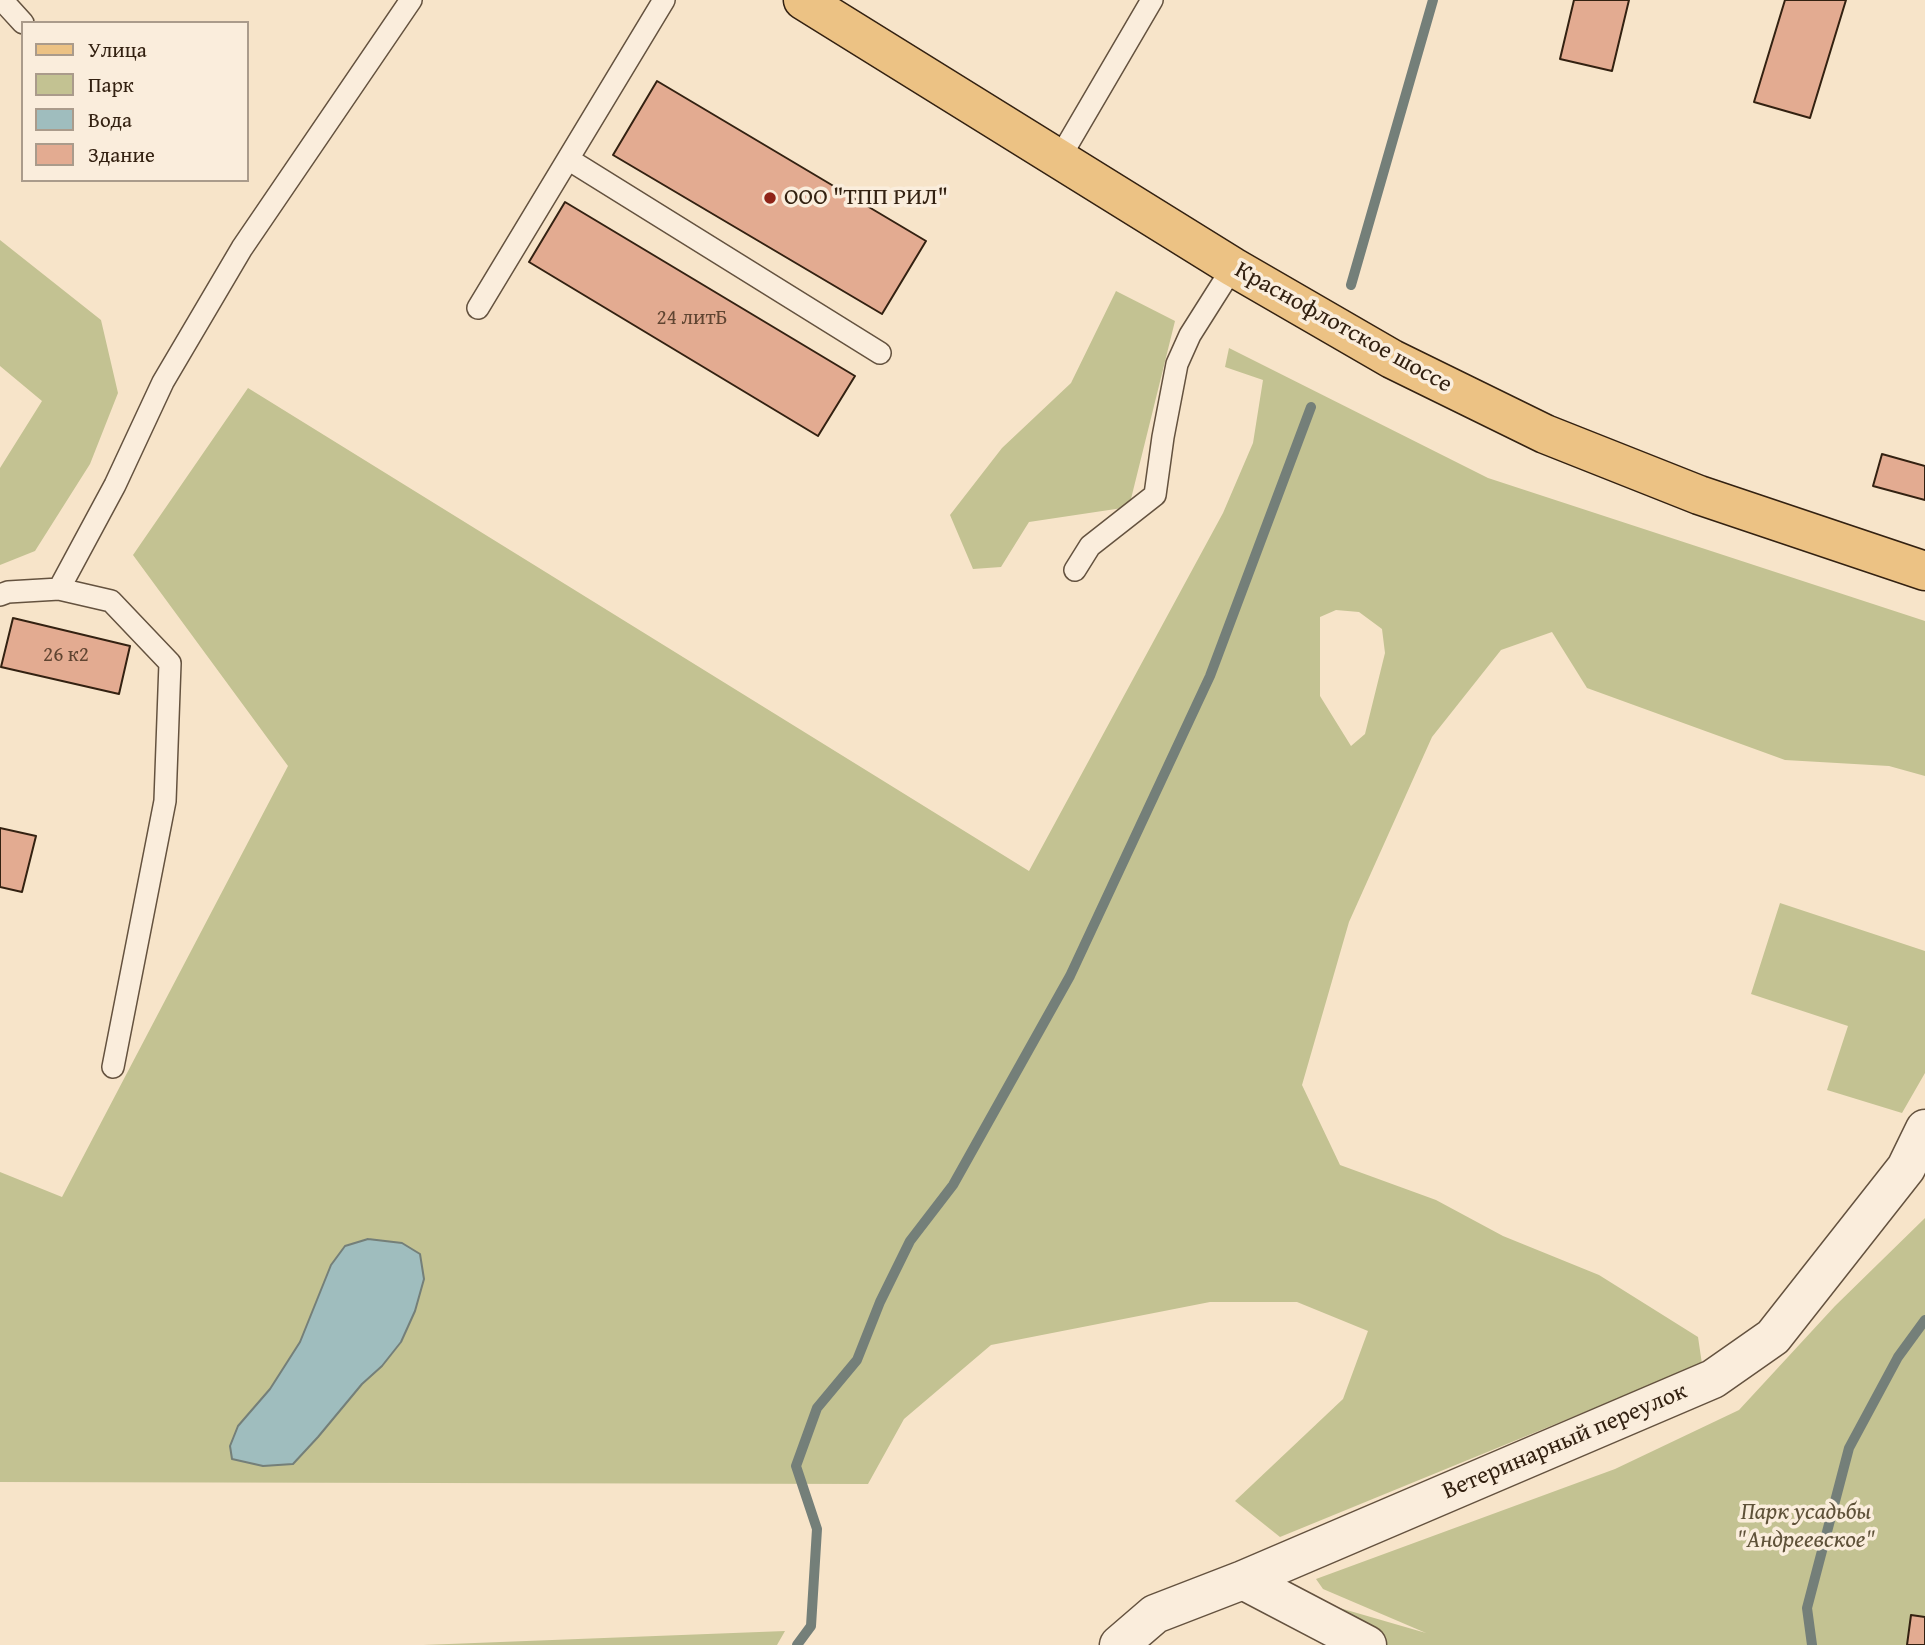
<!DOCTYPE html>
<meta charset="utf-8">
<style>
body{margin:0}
#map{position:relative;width:1925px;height:1645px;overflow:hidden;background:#f7e4c9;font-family:"Gentium Book Plus",serif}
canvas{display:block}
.legend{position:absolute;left:21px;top:21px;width:228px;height:161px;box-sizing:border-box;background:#faeddc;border:2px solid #aa9b8b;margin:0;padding:9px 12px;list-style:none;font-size:21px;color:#332111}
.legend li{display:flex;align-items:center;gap:14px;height:35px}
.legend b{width:35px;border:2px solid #aa9b8b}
</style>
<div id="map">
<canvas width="1925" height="1645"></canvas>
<ul class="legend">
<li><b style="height:9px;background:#ecc284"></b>Улица</li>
<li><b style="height:19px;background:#c3c292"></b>Парк</li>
<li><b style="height:19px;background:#9fbdbe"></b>Вода</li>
<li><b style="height:19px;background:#e3ab91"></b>Здание</li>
</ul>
</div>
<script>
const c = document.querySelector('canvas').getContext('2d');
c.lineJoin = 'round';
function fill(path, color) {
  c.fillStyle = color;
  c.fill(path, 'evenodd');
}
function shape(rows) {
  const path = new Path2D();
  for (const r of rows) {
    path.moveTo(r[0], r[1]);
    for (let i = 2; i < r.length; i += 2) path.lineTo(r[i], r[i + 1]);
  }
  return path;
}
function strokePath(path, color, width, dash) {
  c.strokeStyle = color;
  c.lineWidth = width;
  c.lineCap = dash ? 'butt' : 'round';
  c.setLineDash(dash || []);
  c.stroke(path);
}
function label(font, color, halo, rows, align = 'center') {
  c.font = font + ' "Gentium Book Plus",serif';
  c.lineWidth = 7;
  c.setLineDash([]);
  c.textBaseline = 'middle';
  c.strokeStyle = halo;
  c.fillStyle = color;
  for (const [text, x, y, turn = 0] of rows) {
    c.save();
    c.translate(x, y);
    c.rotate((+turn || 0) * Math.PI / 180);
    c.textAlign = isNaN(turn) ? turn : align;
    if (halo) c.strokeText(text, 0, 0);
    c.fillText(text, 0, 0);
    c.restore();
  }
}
const green = shape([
 [0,240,101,320,118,393,90,464,35,551,0,565,0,468,42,401,0,366],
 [1116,291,1175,321,1129,507,1029,522,1001,567,973,569,950,515,1002,448,1071,383],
 [1229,348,1488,478,1925,621,1925,776,1889,766,1785,760,1587,688,1552,632,1501,650,1432,737,1349,922,1302,1085,1340,1165,1436,1200,1503,1236,1599,1275,1698,1337,1702,1364,1280,1537,1235,1501,1343,1399,1368,1331,1297,1302,1210,1302,991,1345,904,1419,868,1484,0,1482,0,1172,62,1197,288,766,133,555,248,388,1029,871,1223,513,1253,443,1263,380,1225,367],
 [1336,610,1359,612,1382,629,1385,653,1365,734,1351,746,1320,696,1320,617],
 [331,1265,415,1311,401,1343,382,1366,362,1384,318,1437,293,1464,238,1426,270,1389,300,1342],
 [1780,903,1925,951,1925,1073,1902,1113,1827,1090,1848,1026,1751,994],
 [1925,1218,1925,1645,1368,1645,1243,1580,1426,1633,1323,1589,1316,1579,1615,1469,1739,1410,1835,1306],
 [785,1631,777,1645,423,1645]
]);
const water = shape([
 [368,1239,402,1243,420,1254,424,1279,415,1311,401,1342,382,1366,362,1384,318,1437,293,1464,263,1466,232,1459,230,1446,238,1426,270,1389,300,1342,331,1265,345,1246,368,1239]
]);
const stream = shape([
 [1351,285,1433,0],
 [797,1645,811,1626,817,1529,796,1466,817,1408,857,1360,880,1302,910,1241,953,1185,1070,976,1210,676,1311,407],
 [1812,1645,1807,1608,1849,1448,1898,1357,1925,1320]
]);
const building = shape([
 [1574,0,1629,0,1612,71,1560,59,1574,0],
 [1785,0,1846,0,1810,118,1754,102,1785,0],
 [657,81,926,241,882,314,613,155,657,81],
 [565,202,855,376,818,436,529,262,565,202],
 [1882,454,1925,466,1925,500,1873,486,1882,454],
 [13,618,130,646,119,694,1,667,13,618],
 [0,828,36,836,22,892,0,887,0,828],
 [1911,1615,1925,1617,1925,1645,1907,1645,1911,1615]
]);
const lane = shape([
 [2,0,23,23],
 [568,159,880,353],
 [1059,159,1152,0],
 [478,308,664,0],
 [1075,570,1090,546,1155,495,1163,437,1177,364,1190,335,1233,267],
 [59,589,115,485,163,382,242,248,411,0],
 [0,595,8,592,59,589,111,601,170,663,165,801,113,1067]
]);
const street = shape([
 [1243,1580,1367,1645],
 [1119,1645,1155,1614,1243,1580,1713,1379,1773,1337,1906,1168,1925,1129]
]);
const primary = shape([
 [803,0,1233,267,1392,359,1545,434,1699,495,1925,571]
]);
const markers = [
 [770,198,7,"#8f2418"]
];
const numberNames = [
 ["24 литБ",692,319],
 ["26 к2",66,656]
];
const poiNames = [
 ["ООО \"ТПП РИЛ\"",784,198]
];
const streetNames = [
 ["Краснофлотское шоссе",1343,328,29],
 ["Ветеринарный переулок",1565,1442,-23]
];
const parkNames = [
 ["Парк усадьбы",1806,1513],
 ["\"Андреевское\"",1806,1541]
];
fill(green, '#c3c292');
fill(water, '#9fbdbe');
strokePath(water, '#747f79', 2);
strokePath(stream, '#747f79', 10);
fill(building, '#e3ab91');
strokePath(building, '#332111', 2);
strokePath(lane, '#64523f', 24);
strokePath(street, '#64523f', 41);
strokePath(primary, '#332111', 41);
strokePath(lane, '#faeddc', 21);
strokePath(street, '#faeddc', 38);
strokePath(primary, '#ecc284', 38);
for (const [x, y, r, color] of markers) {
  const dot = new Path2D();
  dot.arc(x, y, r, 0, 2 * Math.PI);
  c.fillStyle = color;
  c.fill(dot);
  strokePath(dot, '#faeddc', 2.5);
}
label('21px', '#5f4431', null, numberNames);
label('24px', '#332111', '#faeddc', poiNames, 'left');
label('24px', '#332111', '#faeddc', streetNames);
label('italic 24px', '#5e5138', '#faeddc', parkNames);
</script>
